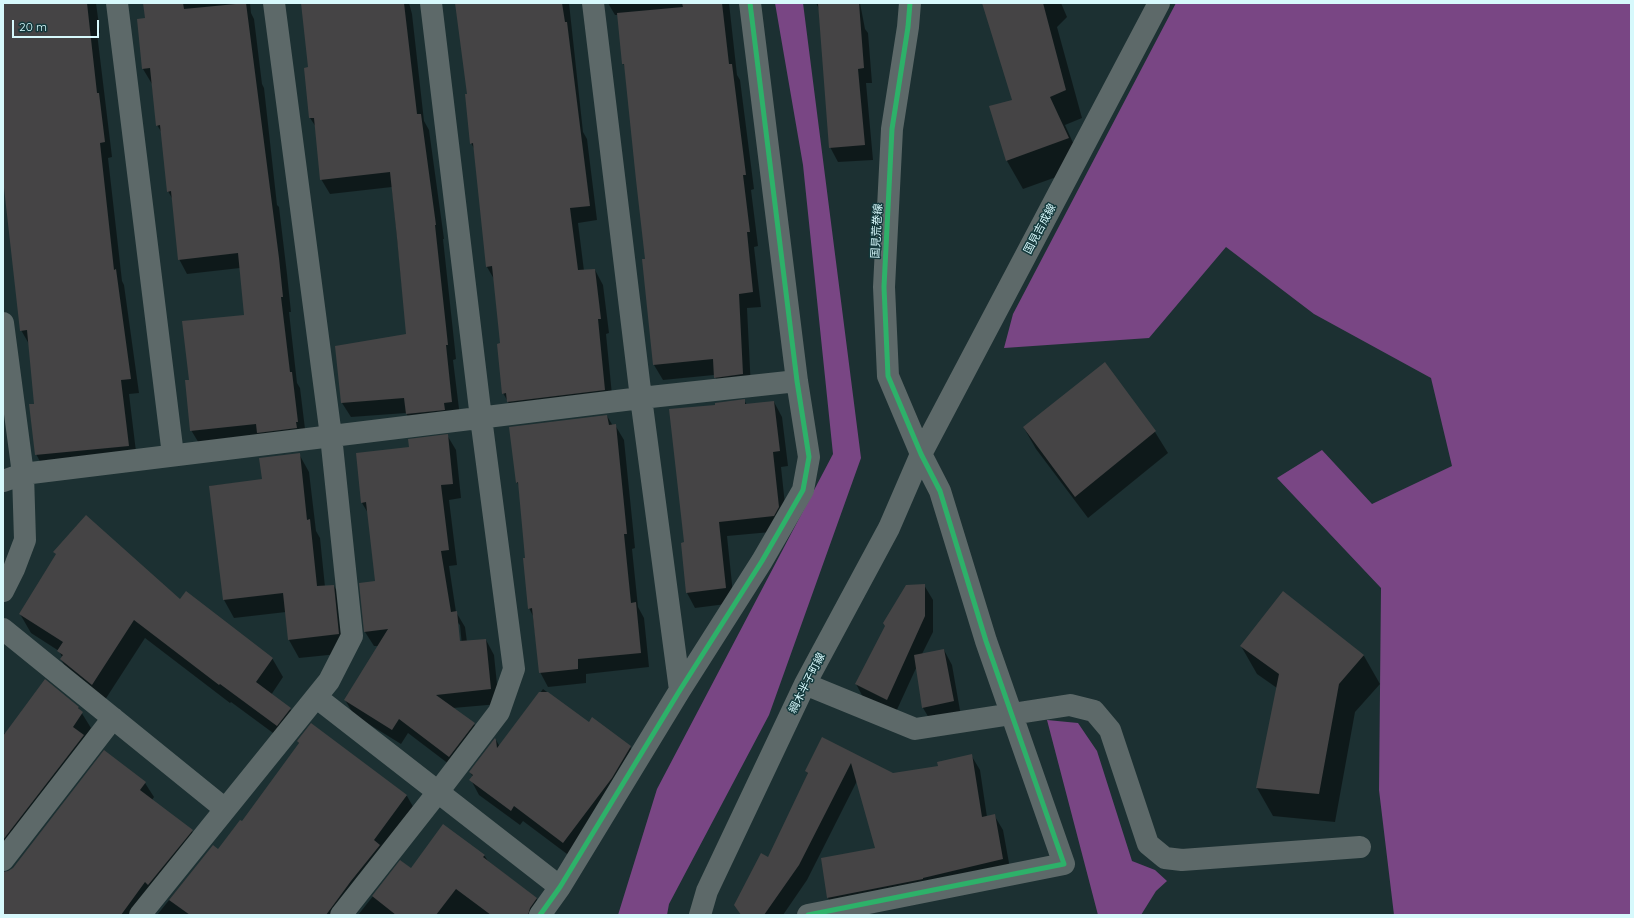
<!DOCTYPE html>
<meta charset="utf-8">
<style>
body{margin:0}
#map{position:relative;width:1634px;height:918px;overflow:hidden;background:#1c3032;font-family:Quicksand,sans-serif}
canvas{display:block}
.frame{position:absolute;inset:0;border:4px solid #d7f9fc;pointer-events:none}
.scale{position:absolute;left:12px;top:20px;width:87px;height:18px;box-sizing:border-box;border:2px solid #d7f9fc;border-top:0;padding-left:5px;font-size:12px;line-height:14px;white-space:nowrap;color:#d7f9fc;-webkit-text-stroke:3px #13383b;paint-order:stroke}
</style>
<div id="map">
<canvas width="1634" height="918"></canvas>
<div class="frame"></div>
<div class="scale">20 m</div>
</div>
<script>
const c = document.querySelector('canvas').getContext('2d');
c.lineJoin = 'round';
function fill(path, color) {
  c.fillStyle = color;
  c.fill(path, 'evenodd');
}
function shape(rows) {
  const path = new Path2D();
  for (const r of rows) {
    path.moveTo(r[0], r[1]);
    for (let i = 2; i < r.length; i += 2) path.lineTo(r[i], r[i + 1]);
  }
  return path;
}
function strokePath(path, color, width, dash) {
  c.strokeStyle = color;
  c.lineWidth = width;
  c.lineCap = dash ? 'butt' : 'round';
  c.setLineDash(dash || []);
  c.stroke(path);
}
function label(font, color, halo, rows, align = 'center') {
  c.font = font + ' Quicksand,"Noto Sans JP",sans-serif';
  c.lineWidth = 3;
  c.setLineDash([]);
  c.textBaseline = 'middle';
  c.strokeStyle = halo;
  c.fillStyle = color;
  for (const [text, x, y, turn = 0] of rows) {
    c.save();
    c.translate(x, y);
    c.rotate((+turn || 0) * Math.PI / 180);
    c.textAlign = isNaN(turn) ? turn : align;
    if (halo) c.strokeText(text, 0, 0);
    c.fillText(text, 0, 0);
    c.restore();
  }
}
const forest = shape([
 [775,3,803,3,861,458,769,715,669,904,667,915,618,915,657,789,833,454,803,165],
 [1176,3,1631,3,1631,915,1394,915,1379,790,1381,588,1277,478,1322,450,1372,504,1452,466,1431,378,1314,314,1226,247,1149,338,1004,348,1013,314],
 [1047,720,1078,723,1097,751,1132,861,1155,870,1167,881,1156,891,1141,915,1098,915]
]);
const shadow = shape([
 [3,3,96,3,100,33,97,33,112,157,108,158,122,281,124,285,139,393,129,394,137,460,44,469,36,454,35,405,29,344,21,330,3,167],
 [144,3,250,3,251,13,254,19,262,84,264,88,277,205,279,207,287,274,291,312,289,312,297,383,300,388,306,437,200,445,191,430,190,381,245,316,240,268,187,274,179,259,173,200,168,191,162,133,157,125,152,84,143,69,146,19],
 [302,3,409,3,412,14,424,121,429,130,444,239,443,239,456,359,453,360,460,417,415,429,406,413,351,417,342,403,407,335,392,187,330,194,321,179,316,127,310,118,309,68],
 [457,3,569,3,583,132,587,139,597,220,578,223,584,271,595,270,603,285,609,333,606,334,613,405,516,416,503,393,501,344,494,279,487,267,475,150,471,143,468,94],
 [608,3,729,3,737,75,740,80,754,189,751,190,758,246,754,247,761,307,747,308,751,389,723,392,714,375,663,380,654,365,643,260,646,260,625,68,623,63,618,15,615,15],
 [816,3,860,3,865,29,868,33,872,83,866,83,873,160,838,162,830,147,819,9],
 [983,3,1061,3,1067,17,1057,27,1082,118,1065,125,1084,167,1023,189,1007,161,990,107,1013,101],
 [1105,363,1155,432,1168,453,1088,518,1036,449,1024,428],
 [744,400,747,405,774,402,782,417,788,466,781,467,787,523,782,531,727,536,734,603,695,608,687,593,685,543,716,406],
 [607,416,613,426,615,425,624,440,635,548,632,549,638,607,644,618,649,667,586,674,586,683,548,687,540,672,533,616,529,608,526,559,519,486,517,482],
 [447,435,456,450,461,498,449,500,457,565,449,566,456,612,465,627,467,642,486,640,494,655,499,704,453,708,474,724,482,739,458,771,408,733,401,744,354,715,345,700,379,646,374,646,365,632,376,582,368,513,362,503,410,448],
 [457,622,460,625,462,646,460,646],
 [299,454,309,472,316,531,320,538,325,587,334,586,344,604,348,653,299,658,289,640,286,612,234,618,224,600,210,486,263,480],
 [55,552,180,601,272,658,283,677,271,695,290,709,301,728,288,744,231,702,230,703,145,638,103,703,72,678,61,659,62,657,59,651,31,633,20,614,57,555],
 [924,585,933,600,933,632,922,654,944,650,952,665,961,716,932,723,923,708,917,666,895,714,864,699,856,684],
 [1283,592,1364,656,1380,684,1355,712,1335,822,1273,816,1257,788,1277,688,1257,674,1241,646],
 [543,689,589,723,630,747,639,762,571,857,523,821,520,825,479,795,471,780,473,777,470,772,496,740,500,747],
 [78,707,91,728,3,865,3,732,5,734],
 [823,738,892,774,939,767,971,755,980,770,987,817,994,815,1003,830,1011,874,837,913,828,898,822,859,876,849,857,781,807,880,783,915,741,915,735,905,769,858,808,774,806,771],
 [298,741,407,796,415,810,345,915,157,915,213,846,218,851,242,822,299,744],
 [145,783,154,797,152,800,192,831,200,846,144,915,3,915,3,873,8,873],
 [484,855,488,861,536,898,545,913,544,915,358,915,401,861,411,869]
]);
const building = shape([
 [3,3,87,3,97,93,99,93,105,142,100,143,114,270,116,269,131,379,121,380,129,446,35,455,29,404,34,404,27,330,20,331,3,179],
 [143,3,183,3,184,9,246,3,279,258,283,297,281,297,290,372,292,372,298,422,296,422,297,428,257,433,256,424,190,431,185,380,189,380,182,321,244,315,238,253,178,260,171,191,167,192,160,125,156,126,150,68,142,69,137,19,145,18],
 [301,3,404,3,417,114,421,114,436,225,435,225,448,345,446,345,452,402,444,403,445,410,406,414,404,398,341,403,335,346,406,334,397,238,390,172,320,180,314,118,309,118,304,68,308,67],
 [455,3,562,3,565,22,567,22,590,206,570,208,578,270,595,269,601,319,598,319,605,390,507,402,506,393,502,394,497,344,500,343,492,266,486,267,473,143,470,144,465,94,467,94],
 [682,3,722,3,729,64,732,64,746,175,743,175,750,232,747,232,753,292,739,294,743,374,714,378,713,359,653,365,642,259,645,259,636,180,624,64,622,64,617,13,683,7],
 [818,3,859,3,864,68,858,69,865,145,829,148],
 [982,3,1043,3,1066,90,1050,97,1069,138,1006,161,989,106,1012,100],
 [1105,362,1156,431,1075,497,1023,427],
 [745,399,745,404,774,401,780,451,773,452,779,507,774,516,719,522,726,588,686,593,681,543,684,542,669,409,715,405,715,403],
 [607,415,609,425,616,424,627,534,624,534,631,603,636,602,641,653,578,659,578,669,539,673,532,608,528,609,523,558,525,558,518,482,516,483,509,427],
 [448,434,453,484,441,485,449,550,441,551,451,612,457,611,460,641,486,639,491,689,436,695,475,723,449,757,399,719,392,730,344,700,388,629,364,632,359,583,375,581,366,502,361,503,356,453,409,447,408,439],
 [300,453,307,520,310,519,317,586,334,585,339,634,288,640,283,593,223,600,209,486,262,479,259,458],
 [86,515,180,599,186,591,273,658,256,682,291,708,277,726,220,684,219,685,134,620,92,685,60,659,63,655,57,651,63,642,19,614,56,554,53,552],
 [925,584,925,616,887,700,855,684,885,626,883,623,906,585],
 [1283,591,1364,655,1339,684,1319,794,1256,788,1279,674,1240,646],
 [944,649,954,701,922,708,914,655],
 [45,679,79,707,78,708,83,712,73,727,84,735,3,840,3,736],
 [539,692,548,692,589,722,592,717,631,746,612,778,563,843,514,806,511,811,469,780,473,775,469,772,495,738,496,740,497,748],
 [311,723,407,795,374,840,380,845,351,881,326,915,190,915,169,900,213,845,218,849,240,820,242,821,299,743,297,741],
 [822,737,893,773,938,766,937,762,972,754,982,817,995,814,1003,859,923,878,923,879,827,898,821,858,875,848,851,763,799,865,764,915,741,915,734,905,761,853,768,857,808,773,805,771],
 [104,750,146,782,140,790,193,830,148,885,145,882,121,915,3,915,3,872,8,871,13,868],
 [443,824,485,855,483,857,537,898,530,908,528,915,491,915,456,889,436,915,396,915,372,896,400,860,411,868]
]);
const minor = shape([
 [117,3,173,455],
 [593,3,641,398,680,690],
 [3,323,23,474,25,540,14,569,3,591],
 [3,481,23,474,641,398,797,381],
 [3,629,225,809],
 [805,684,915,729,1070,705,1094,711,1110,730,1148,844,1165,858,1182,860,1360,847],
 [316,697,560,887],
 [3,860,113,718],
 [140,915,329,681,352,636,331,436,274,3],
 [341,915,438,792,499,712,514,669,481,418,431,3],
 [540,915,560,887,680,690,762,561,803,490,809,457,797,381,750,3],
 [700,915,707,891,805,684,889,528,921,454,1159,3],
 [808,915,1064,864,986,641,940,491,921,454,888,376,884,287,892,129,908,27,910,3]
]);
const cycleway = shape([
 [540,915,560,887,680,690,762,561,803,490,809,457,797,381,750,3],
 [808,915,1064,864,986,641,940,491,921,454,888,376,884,287,892,129,908,27,910,3]
]);
const streetNames = [
 ["国見吉成線",1040,229,-62],
 ["国見荒巻線",877,231,-87],
 ["綱木半子町線",807,683,-63]
];
fill(forest, '#794684');
fill(shadow, '#0007');
fill(building, '#454445');
strokePath(minor, '#5d6969', 22);
strokePath(cycleway, '#2db169', 5);
label('11px', '#d7f9fc', '#13383b', streetNames);
</script>
